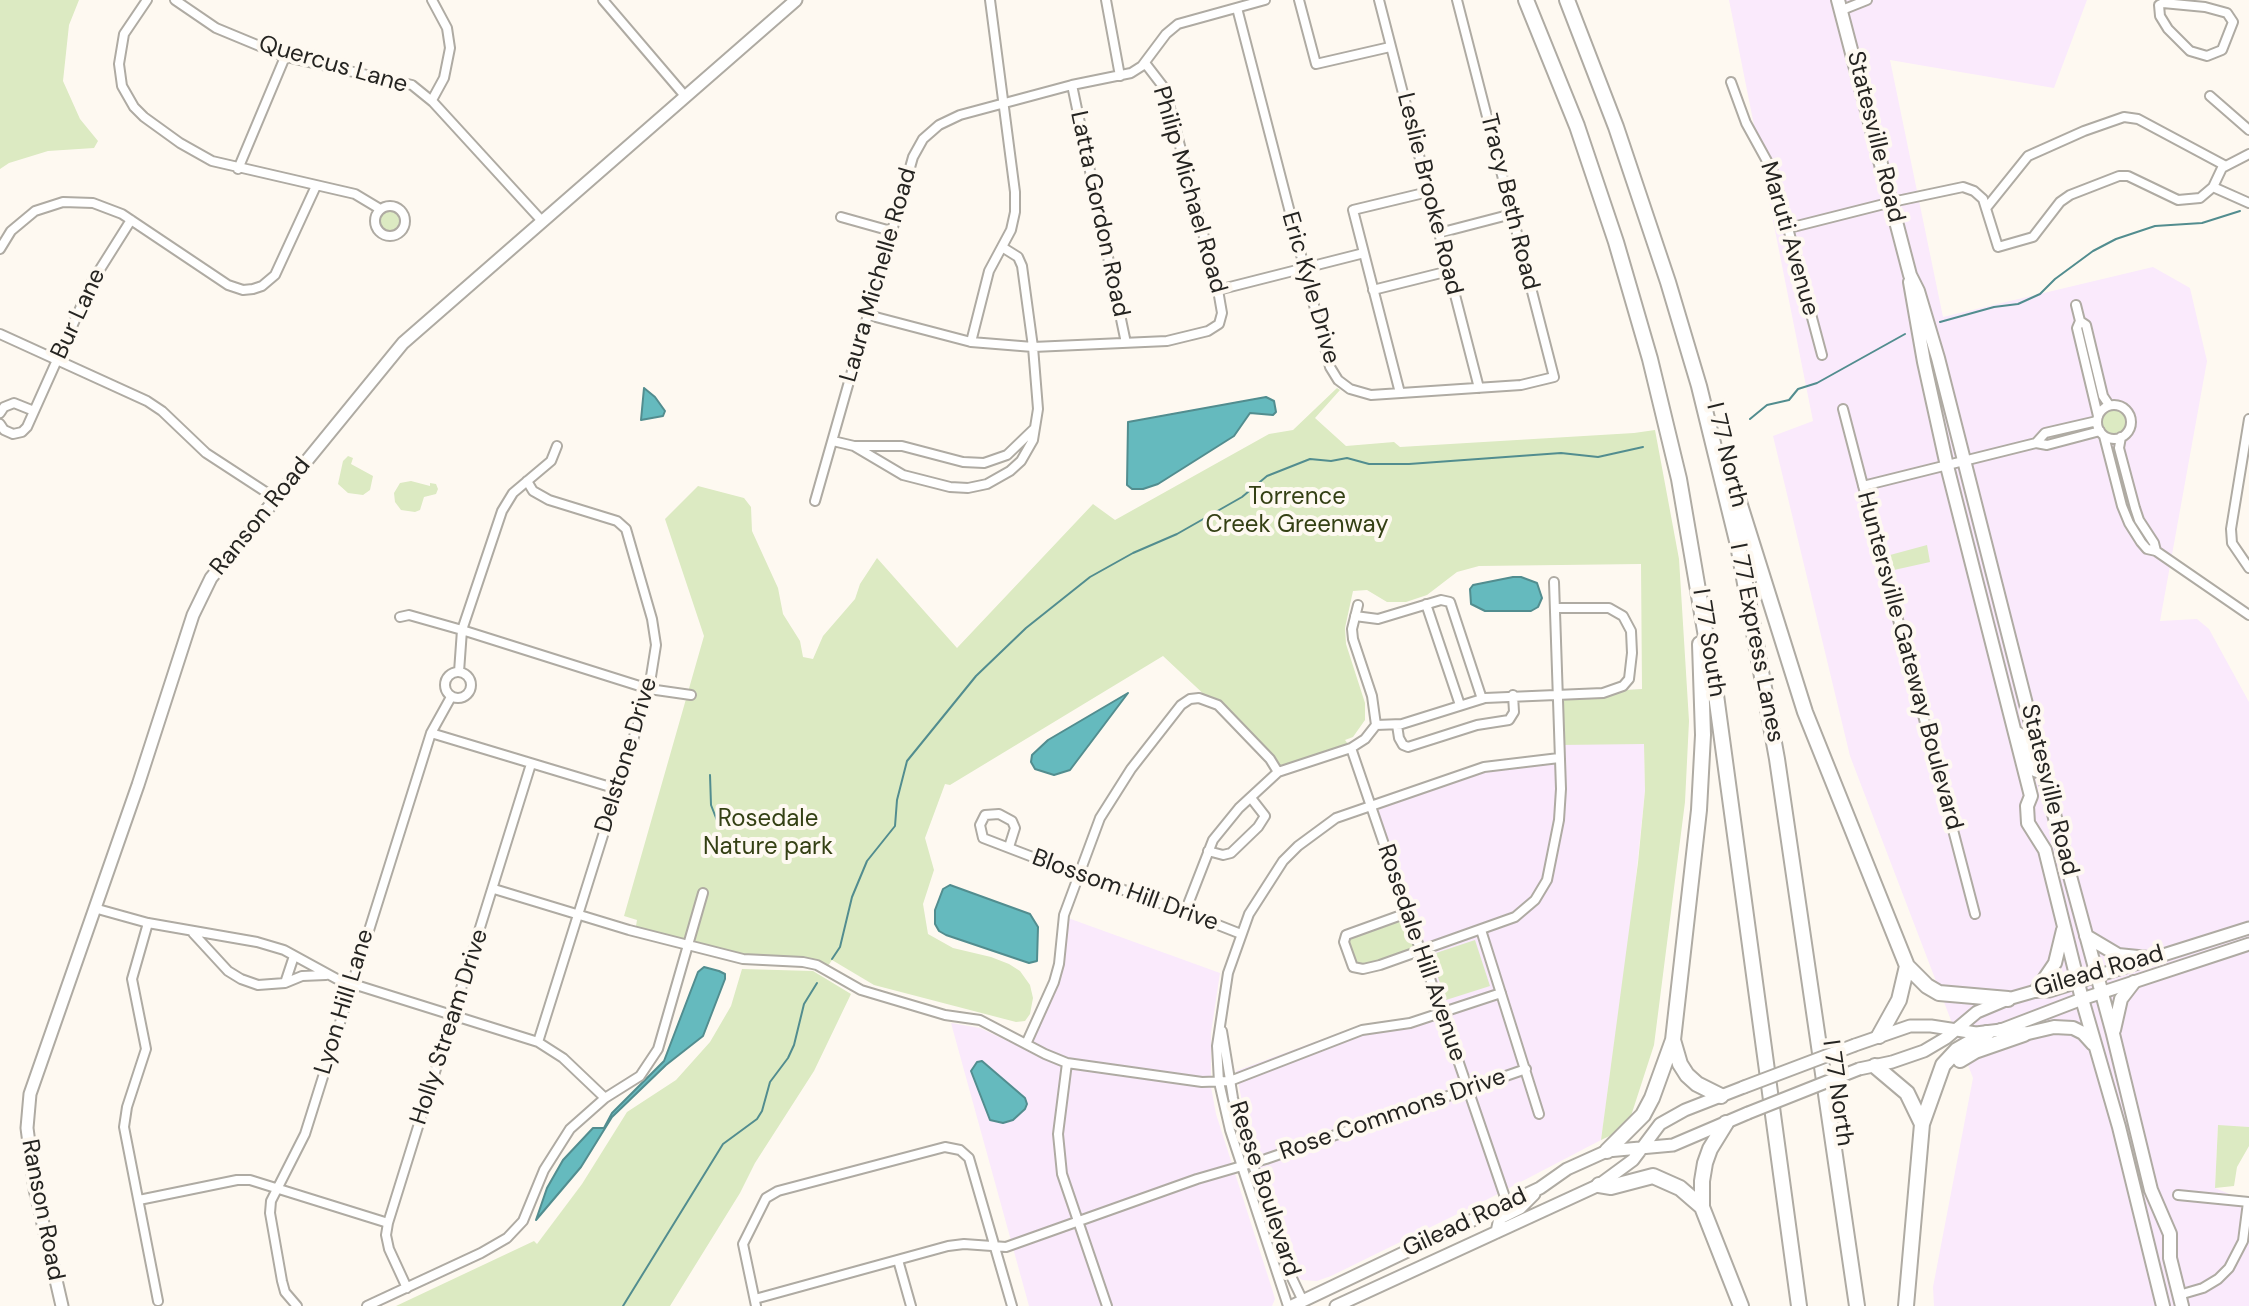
<!DOCTYPE html>
<style>
body{margin:0}
canvas{display:block;background:#fef9f1}
</style>
<canvas width="2249" height="1306"></canvas>
<script>
const c = document.querySelector('canvas').getContext('2d');
c.lineJoin = 'round';
function fill(path, color) {
  c.fillStyle = color;
  c.fill(path, 'evenodd');
}
function shape(rows) {
  const path = new Path2D();
  for (const r of rows) {
    if (r.length === 3) {
      path.moveTo(r[0] + r[2], r[1]);
      path.arc(r[0], r[1], r[2], 0, 2 * Math.PI);
      continue;
    }
    path.moveTo(r[0], r[1]);
    for (let i = 2; i < r.length; i += 2) path.lineTo(r[i], r[i + 1]);
  }
  return path;
}
function strokePath(path, color, width, dash) {
  c.strokeStyle = color;
  c.lineWidth = width;
  c.lineCap = dash ? 'butt' : 'round';
  c.setLineDash(dash || []);
  c.stroke(path);
}
function label(font, color, halo, rows, align = 'center') {
  c.font = font + ' "DM Sans",sans-serif';
  c.lineWidth = 8;
  c.setLineDash([]);
  c.textBaseline = 'middle';
  c.strokeStyle = halo;
  c.fillStyle = color;
  for (const [text, x, y, turn = 0] of rows) {
    c.save();
    c.translate(x, y);
    c.rotate((+turn || 0) * Math.PI / 180);
    c.textAlign = isNaN(turn) ? turn : align;
    if (halo) c.strokeText(text, 0, 0);
    c.fillText(text, 0, 0);
    c.restore();
  }
}
const commercial = shape([
 [1729,0,2087,0,2054,88,1890,60,1943,317,2153,267,2190,288,2207,361,2160,621,2197,619,2209,629,2249,702,2249,1127,2218,1126,2215,1188,2249,1202,2249,1306,1934,1306,1933,1287,1973,1078,1850,756,1773,436,1813,421],
 [1643,689,1645,791,1632,914,1601,1140,1492,1197,1331,1276,1317,1281,1302,1280,1298,1277,1260,1173,1249,1138,1236,1071,1363,1024,1395,1023,1438,1010,1370,805,1460,775,1558,758,1557,694],
 [1068,918,1220,973,1211,1033,1211,1087,1216,1114,1273,1292,1275,1299,1272,1306,1029,1306,951,1023,980,1028,1027,1050,1050,1003,1061,970]
]);
const green = shape([
 [0,0,79,0,69,25,63,81,80,119,98,141,94,148,48,151,9,163,0,169],
 [390,221,11],
 [1337,388,1340,390,1315,418,1346,446,1394,442,1400,447,1634,433,1655,430,1679,559,1689,721,1685,802,1654,1045,1630,1119,1618,1132,1601,1140,1638,863,1645,791,1644,744,1559,745,1557,694,1642,689,1641,564,1479,566,1457,572,1427,595,1406,602,1387,602,1367,590,1353,591,1345,628,1346,644,1365,703,1365,720,1353,737,1345,740,1351,748,1278,772,1210,700,1163,656,950,785,945,784,925,838,934,870,923,904,928,934,953,948,991,957,1009,964,1020,971,1030,985,1033,998,1030,1014,1025,1021,1016,1022,874,985,832,960,826,969,817,965,743,959,635,932,637,920,624,916,704,636,665,519,698,486,744,498,751,507,752,531,778,588,783,614,800,641,803,657,813,659,823,636,855,599,860,584,877,558,957,648,1093,504,1115,520,1269,434,1293,430],
 [2114,422,17],
 [348,456,353,458,351,464,373,476,370,490,363,495,348,493,338,484,343,461],
 [411,481,430,486,430,483,436,484,438,489,436,494,424,497,420,510,415,512,401,510,395,502,394,493,400,483],
 [1927,545,1930,562,1894,570,1890,555],
 [1407,913,1419,951,1358,969,1345,938],
 [1475,940,1490,986,1446,1000,1430,955],
 [742,969,813,971,851,994,814,1071,755,1163,740,1193,670,1306,396,1306,534,1241,537,1244,582,1184,627,1112,676,1080,710,1042,731,1006],
 [2218,1125,2249,1127,2249,1146,2237,1167,2234,1186,2215,1188]
]);
const water = shape([
 [644,388,655,397,665,411,663,416,641,420,644,388],
 [1266,397,1274,401,1276,412,1273,415,1250,413,1234,436,1158,484,1143,489,1132,489,1127,485,1128,422,1266,397],
 [1513,577,1521,577,1537,583,1542,598,1538,607,1531,611,1485,611,1471,604,1470,589,1473,585,1513,577],
 [1128,693,1070,770,1054,775,1035,769,1031,762,1032,755,1048,740,1128,693],
 [950,885,1030,914,1038,927,1037,961,1029,963,946,935,939,931,935,924,935,910,943,889,950,885],
 [704,967,719,971,725,974,725,979,703,1036,666,1065,612,1117,581,1167,536,1220,547,1188,563,1160,593,1128,604,1128,612,1113,664,1061,698,972,704,967],
 [982,1061,1025,1098,1027,1104,1025,1109,1013,1120,1003,1123,990,1120,971,1071,977,1062,982,1061]
]);
const stream = shape([
 [1940,322,1994,307,2018,304,2040,294,2055,279,2093,251,2116,239,2155,226,2202,223,2240,211],
 [1750,419,1767,405,1789,400,1798,389,1817,383,1905,334],
 [710,775,711,805,718,823],
 [832,959,840,947,852,897,867,861,895,826,897,800,907,761,976,676,1026,628,1090,577,1133,553,1177,534,1242,497,1267,476,1310,459,1331,461,1347,458,1369,464,1409,464,1561,453,1598,457,1643,447],
 [623,1306,723,1144,757,1119,762,1111,770,1082,788,1058,794,1045,804,1004,817,983]
]);
const street = shape([
 [147,0,124,34,119,64,122,86,134,107,144,117,180,143,212,161,355,194,380,209],
 [175,0,216,28,286,57,412,85,433,102,542,221],
 [432,0,447,28,450,48,444,78,432,100],
 [603,0,685,96],
 [1106,0,1120,76],
 [1299,0,1316,64,1390,47],
 [1379,0,1479,388],
 [2163,3,2205,7,2227,13,2233,22,2222,50,2207,56,2190,51,2168,29,2160,16,2159,5,2163,3],
 [1237,8,1330,367,1338,380,1350,389,1371,395,1521,385,1554,377,1457,0],
 [1842,10,1867,0],
 [1731,82,1746,123,1773,172,1822,355],
 [1072,85,1126,343],
 [2210,96,2249,130],
 [238,169,285,57],
 [2213,187,2249,203],
 [390,221,15],
 [1987,207,2028,156,2084,131,2124,117,2138,119,2224,165],
 [841,217,891,231],
 [1789,228,1892,202,1963,187,1974,191,1983,199,1998,247,2033,237,2060,202,2070,195,2119,176,2128,176,2178,200,2200,198,2213,187,2222,168,2249,154],
 [1439,233,1512,214],
 [1002,247,1018,257,1022,266,1033,347,1167,341,1208,331,1219,324,1222,313,1218,290,1165,89,1145,63],
 [0,249,11,231,35,211,63,202,93,203,122,214,228,285,243,290,253,289,262,286,275,275,316,186],
 [1218,290,1364,253],
 [1373,290,1449,271],
 [2076,305,2080,321],
 [868,315,971,342,989,271,1011,230,1015,212,1015,192,990,0],
 [0,334,147,401,162,411,206,453,275,498],
 [1400,393,1353,210,1428,192],
 [2114,422,17],
 [1843,409,1975,914],
 [0,413,4,407,14,403,34,411],
 [2098,416,2077,328,2080,321,2086,325,2103,396,2109,405],
 [2249,419,2231,529,2232,543,2249,568],
 [0,424,4,430,13,434,22,432,27,427,92,282,131,220],
 [2104,436,2122,506,2129,523,2141,542,2147,549,2156,551,2249,615],
 [2121,437,2119,448,2135,508,2139,520,2154,543,2156,551],
 [833,441,854,446,902,446,963,462,984,463,1007,455,1034,429],
 [2036,443,2045,433,2097,421],
 [854,446,903,475,950,487,968,488,987,484,1010,471,1021,461,1033,440,1038,409,1033,347,971,342],
 [527,481,533,491,549,500,617,521,626,529,652,619,656,645,649,689,538,1042],
 [1863,486,2036,443,2047,445,2100,431],
 [815,501,913,157,923,139,939,125,960,115,1072,85,1131,73,1142,66,1166,34,1178,24,1265,0],
 [1426,604,1460,705],
 [1355,616,1378,619,1441,600,1450,602,1482,699],
 [400,617,409,615,462,630,649,689,691,695],
 [458,685,13],
 [459,672,462,630,502,511,513,493,551,461,557,446],
 [1376,725,1402,724,1485,698,1603,693,1623,686,1629,679,1632,653,1631,631,1623,616,1609,608,1555,608],
 [1397,725,1399,738,1403,745,1408,747,1477,725,1509,720,1514,712,1513,695],
 [431,733,617,789],
 [1351,748,1507,1203],
 [1009,847,1015,828,1012,821,999,814,985,815,980,825,983,838,1043,861,1079,874,1185,912,1241,934],
 [1208,851,1223,855,1231,853,1258,827,1265,816,1251,798],
 [494,889,629,930,743,959,803,962,817,965,861,990,945,1015,980,1020,1045,1054,1067,1063,1202,1082,1230,1081,1362,1030,1410,1023,1501,993],
 [94,908,148,923,257,942,284,950,337,979,538,1042,563,1058,605,1098],
 [1185,912,1213,840,1239,808,1278,772,1351,748,1365,739,1376,725,1372,696,1353,639,1352,629,1358,605],
 [1407,913,1346,935,1344,942,1353,967,1363,969,1380,965,1515,917,1535,900,1547,880,1559,820,1561,789,1554,582],
 [148,923,132,979,146,1049,127,1107,124,1127,158,1301],
 [1481,930,1539,1114],
 [193,933,228,971,241,979,258,985,285,983,302,976,326,975],
 [285,983,294,956],
 [1222,1031,1233,1098,1243,1136,1291,1276,1302,1299],
 [1026,1044,1054,982,1059,964,1064,915,1100,818,1131,769,1181,705,1190,699,1199,698,1218,705,1270,759,1278,772],
 [1067,1063,1058,1134,1062,1174,1107,1306],
 [2178,1195,2249,1202],
 [139,1200,237,1180,250,1180,388,1223],
 [898,1260,911,1306],
 [407,1288,389,1249,386,1235,388,1223,531,764],
 [2179,1295,2203,1288,2218,1279,2229,1268,2243,1241,2248,1202],
 [755,1299,948,1246,964,1244,1006,1247,1197,1179,1266,1159,1526,1069],
 [297,1306,285,1292,282,1281,270,1213,271,1201,305,1134,431,733,451,697],
 [367,1306,481,1253,507,1238,523,1221,544,1170,570,1129,605,1098,640,1076,658,1049,703,893],
 [756,1306,743,1244,766,1198,778,1191,945,1147,960,1150,969,1158,1012,1306],
 [1288,1306,1230,1130,1219,1082,1217,1046,1228,973,1249,914,1283,861,1298,846,1336,818,1484,767,1559,758]
]);
const secondary = shape([
 [1855,1045,1910,1026,1931,1026,1976,1033,2001,1030,2082,999,2249,944],
 [1859,1069,1892,1062,1924,1051,1946,1038,1977,1012,2008,999,2036,991,2049,991,2249,928],
 [1497,1232,1500,1218,1520,1208,1534,1194],
 [62,1306,35,1189,27,1128,30,1094,138,785,193,615,211,578,403,343,796,0],
 [1292,1306,1540,1188,1567,1169,1607,1151,1673,1145,1748,1113],
 [1336,1306,1599,1185,1633,1160,1660,1124,1685,1110,1744,1087]
]);
const primary = shape([
 [1838,0,1910,275,1918,291,1938,358,2067,865,2113,1034,2151,1190,2170,1234,2170,1258,2182,1306],
 [1910,282,1924,362,1947,466,2031,796,2027,806,2028,823,2045,850,2082,999,2119,1127,2163,1306],
 [2015,732,2027,739,2035,770,2046,774],
 [2086,936,2118,955,2148,958],
 [2036,991,2055,963,2063,930],
 [2001,1030,2024,1034,2054,1027,2073,1028,2083,1033,2093,1044],
 [2114,1030,2121,999,2134,982]
]);
const highway = shape([
 [1526,0,1577,126,1616,242,1650,359,1679,479,1716,695,1799,1306],
 [1567,0,1616,127,1668,282,1699,386,1738,545,1777,759,1857,1306],
 [1735,489,1805,712,1907,966,1927,986,1939,993,2008,999],
 [1879,1036,1899,1000,1907,966],
 [1673,1040,1680,1064,1687,1075,1697,1084,1721,1096],
 [1960,1060,1975,1051,2024,1034],
 [1875,1066,1907,1093,1922,1124],
 [1726,1123,1710,1149,1705,1163,1702,1181,1702,1207,1741,1306],
 [1607,1151,1643,1115,1652,1098,1673,1040,1699,810,1703,735,1700,644],
 [1599,1185,1611,1187,1653,1176,1680,1188,1702,1207],
 [1906,1306,1922,1124,1943,1065,1957,1050,1987,1033]
]);
const secondaryBridge = shape([
 [1744,1087,1855,1045],
 [1748,1113,1859,1069]
]);
const streetNames = [
 ["Quercus Lane",333,65,16],
 ["Statesville Road",1875,137,76],
 ["Philip Michael Road",1189,190,74],
 ["Leslie Brooke Road",1429,194,76],
 ["Tracy Beth Road",1509,202,76],
 ["Latta Gordon Road",1099,214,78],
 ["Maruti Avenue",1789,239,74],
 ["Laura Michelle Road",879,275,-74],
 ["Eric Kyle Drive",1310,288,74],
 ["Bur Lane",79,314,-65],
 ["I 77 North",1726,455,76],
 ["Ranson Road",261,517,-51],
 ["I 77 South",1708,643,81],
 ["I 77 Express Lanes",1756,643,79],
 ["Huntersville Gateway Boulevard",1909,661,75],
 ["Delstone Drive",627,755,-73],
 ["Statesville Road",2049,790,76],
 ["Blossom Hill Drive",1125,891,20],
 ["Rosedale Hill Avenue",1421,953,71],
 ["Gilead Road",2099,972,-16],
 ["Lyon Hill Lane",345,1002,-73],
 ["Holly Stream Drive",450,1027,-72],
 ["I 77 North",1837,1093,82],
 ["Rose Commons Drive",1393,1115,-19],
 ["Reese Boulevard",1264,1189,72],
 ["Ranson Road",42,1210,79],
 ["Gilead Road",1465,1223,-25]
];
const parkNames = [
 ["Torrence",1297,498],
 ["Creek Greenway",1297,526],
 ["Rosedale",768,820],
 ["Nature park",768,848]
];
fill(commercial, '#faeafc');
fill(green, '#dceac2');
fill(water, '#65babe');
strokePath(water, '#528d8f', 2);
strokePath(stream, '#528d8f', 2);
strokePath(street, '#afaba3', 12);
strokePath(secondary, '#afaba3', 15);
strokePath(primary, '#afaba3', 16);
strokePath(highway, '#afaba3', 18);
strokePath(street, '#fff', 8);
strokePath(secondary, '#fff', 11);
strokePath(primary, '#fff', 12);
strokePath(highway, '#fff', 14);
strokePath(secondaryBridge, '#afaba3', 15, []);
strokePath(secondaryBridge, '#fff', 11);
label('24px', '#252421', '#fef9f1', streetNames);
label('24px', '#344014', '#fef9f1', parkNames);
</script>
